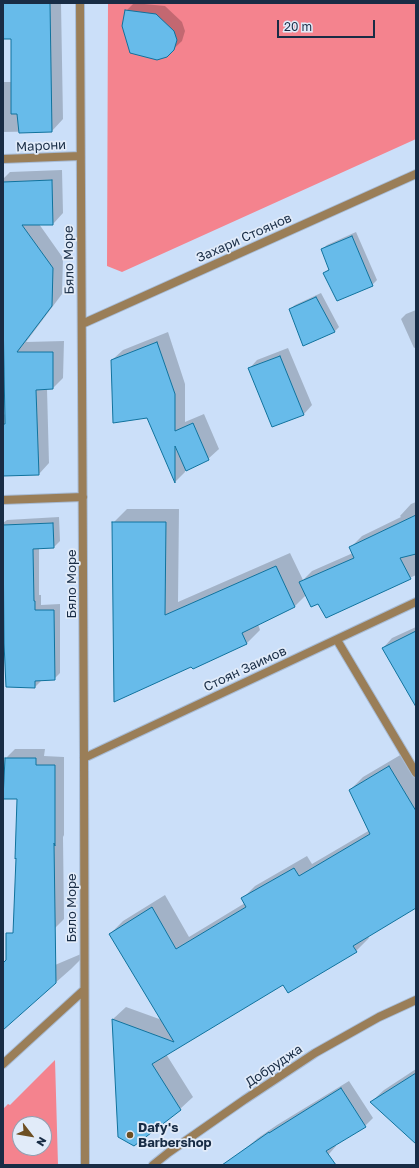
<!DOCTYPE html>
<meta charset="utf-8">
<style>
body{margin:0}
#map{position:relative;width:419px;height:1168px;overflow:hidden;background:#cbdff9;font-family:"Golos Text",sans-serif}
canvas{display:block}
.frame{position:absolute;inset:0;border:4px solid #182c45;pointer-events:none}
.north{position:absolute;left:12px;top:1116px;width:40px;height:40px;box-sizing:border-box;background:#e1ebf9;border:1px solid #919fb1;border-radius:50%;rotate:121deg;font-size:11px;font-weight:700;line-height:16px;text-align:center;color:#182c45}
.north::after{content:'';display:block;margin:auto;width:14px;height:18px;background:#6d4f23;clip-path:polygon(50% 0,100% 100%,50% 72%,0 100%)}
.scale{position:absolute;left:277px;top:20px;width:98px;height:18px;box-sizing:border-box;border:2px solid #182c45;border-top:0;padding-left:5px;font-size:12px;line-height:14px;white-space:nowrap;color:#182c45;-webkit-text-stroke:3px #e1ebf9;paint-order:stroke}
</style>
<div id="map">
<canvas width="419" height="1168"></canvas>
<div class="frame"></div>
<div class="north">N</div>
<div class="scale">20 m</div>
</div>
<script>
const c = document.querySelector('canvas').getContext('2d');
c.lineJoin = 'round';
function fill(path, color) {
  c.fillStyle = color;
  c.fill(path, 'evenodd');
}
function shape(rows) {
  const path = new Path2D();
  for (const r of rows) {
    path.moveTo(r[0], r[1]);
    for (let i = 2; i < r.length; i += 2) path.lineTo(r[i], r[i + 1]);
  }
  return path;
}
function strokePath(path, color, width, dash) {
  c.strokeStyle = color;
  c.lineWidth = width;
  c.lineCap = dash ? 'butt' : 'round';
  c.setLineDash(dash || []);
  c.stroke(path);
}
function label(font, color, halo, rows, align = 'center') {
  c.font = font + ' "Golos Text",sans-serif';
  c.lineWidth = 3.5;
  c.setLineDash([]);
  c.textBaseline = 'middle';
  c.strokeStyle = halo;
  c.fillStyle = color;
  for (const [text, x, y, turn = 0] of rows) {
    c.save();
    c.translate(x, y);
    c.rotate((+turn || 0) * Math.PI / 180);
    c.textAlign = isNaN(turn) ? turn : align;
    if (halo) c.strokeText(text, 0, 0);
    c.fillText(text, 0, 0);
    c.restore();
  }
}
const green = shape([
 [108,3,416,3,416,139,122,272,107,266],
 [55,1060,58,1165,3,1165,3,1109,8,1104,10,1105],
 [20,1124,44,1124,44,1148,20,1148]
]);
const shadow = shape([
 [3,3,61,3,63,119,52,131,3,132,3,82,12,82,12,38,3,38],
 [134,3,165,6,182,22,185,31,182,41,166,56,126,11],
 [62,170,63,213,53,224,39,224,63,258,62,294,26,342,64,341,63,378,53,388,47,389,49,463,39,474,3,475,3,415,6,414,3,307,3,179,10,172],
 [356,232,377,280,372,285,324,273,329,269,322,249,327,245],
 [321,293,339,327,334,332,290,309,295,305],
 [416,310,416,347,414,348,401,319,406,314],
 [168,332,185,384,185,422,204,414,219,449,208,459,185,466,185,472,175,482,148,417,112,360,123,350],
 [288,348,312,405,304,414,272,426,249,369,257,360],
 [416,502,416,575,327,617,318,603,306,595,295,606,258,624,260,630,247,643,193,668,113,523,127,509,179,509,178,602,290,553,303,580,312,571,353,553,350,548,362,536,401,517,400,516,411,504],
 [59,517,60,541,54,547,39,547,39,595,41,595,41,605,60,604,60,673,54,679,41,681,35,687,5,564,3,564,3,523,7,520],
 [416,627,416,704,383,648,392,638],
 [15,749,45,749,44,756,64,757,64,835,63,837,64,919,55,928,18,798,6,758],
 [402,754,416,777,416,906,368,936,369,938,356,951,283,984,166,1054,193,1097,180,1109,119,1136,113,1019,126,1007,162,1020,110,934,123,921,165,895,189,937,245,903,242,899,255,886,307,856,312,864,370,830,350,790,363,777],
 [81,954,83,957,71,969,3,1029,3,987],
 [416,1069,416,1138,371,1102,384,1090],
 [349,1081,373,1118,365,1126,335,1144,336,1146,329,1154,314,1165,226,1165,258,1138,277,1125]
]);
const building = shape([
 [3,3,50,3,52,132,19,133,17,114,11,114,11,39,3,39,3,3],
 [125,10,156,14,174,31,177,40,174,50,167,57,157,60,130,53,122,26,125,10],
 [52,180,53,225,22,225,53,268,52,306,17,352,53,352,53,389,36,390,39,475,3,476,3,424,5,424,3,312,3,182,52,180],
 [352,236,373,286,337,301,323,273,329,270,321,249,352,236],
 [316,297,335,332,303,346,289,309,316,297],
 [157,342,175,394,175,431,193,423,209,460,186,471,175,446,175,483,147,418,113,423,111,360,157,342],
 [280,356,304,415,272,427,248,368,280,356],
 [416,515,416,554,400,558,411,579,326,618,318,604,311,607,299,582,354,558,349,547,416,515],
 [112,522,166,522,165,615,276,566,295,607,242,633,247,644,193,669,191,667,114,702,112,522],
 [53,523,54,548,33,549,34,601,35,601,35,610,54,610,55,680,35,681,35,688,6,687,4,643,3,525,53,523],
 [416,631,416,707,382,648,416,631],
 [5,758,36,758,36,765,55,765,55,846,54,843,56,983,3,1030,3,963,6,960,6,933,13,933,16,858,15,859,17,799,3,799,5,758],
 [389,766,416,811,416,908,353,946,357,952,288,993,283,985,152,1064,181,1110,134,1146,118,1137,112,1019,174,1042,109,934,152,907,176,949,246,907,241,898,294,868,299,876,370,834,349,790,389,766],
 [416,1073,416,1144,370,1102,416,1073],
 [341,1088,366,1127,326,1151,336,1165,222,1165,269,1132,269,1133,341,1088]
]);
const minor = shape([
 [80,3,84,758,85,1165],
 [3,159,80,156],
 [82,324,416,174],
 [3,500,83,497],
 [337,640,416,773],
 [84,758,416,602],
 [3,1064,84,990],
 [153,1165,168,1153,244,1100,315,1053,379,1017,416,1000]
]);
const markers = [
 [130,1135,4,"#6d4f23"]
];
const streetNames = [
 ["Марони",41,146,-3],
 ["Захари Стоянов",244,238,-24],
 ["Бяло Море",69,260,-91],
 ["Бяло Море",72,584,-90],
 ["Стоян Заимов",245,669,-25],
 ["Бяло Море",72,908,-90],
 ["Добруджа",274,1066,-34]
];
const poiNames = [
 ["Dafy's",138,1128],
 ["Barbershop",138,1143]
];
fill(green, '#f4838e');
fill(shadow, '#0003');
fill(building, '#67bbea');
strokePath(building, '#10729d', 1);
strokePath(minor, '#a7bbd5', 10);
strokePath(minor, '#9a7e58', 8);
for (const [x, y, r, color] of markers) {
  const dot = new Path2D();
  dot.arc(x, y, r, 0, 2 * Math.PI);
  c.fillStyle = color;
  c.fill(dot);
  strokePath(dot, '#e1ebf9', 1.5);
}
label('13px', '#182c45', '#e1ebf9', streetNames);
label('bold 13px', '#182c45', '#e1ebf9', poiNames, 'left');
</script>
